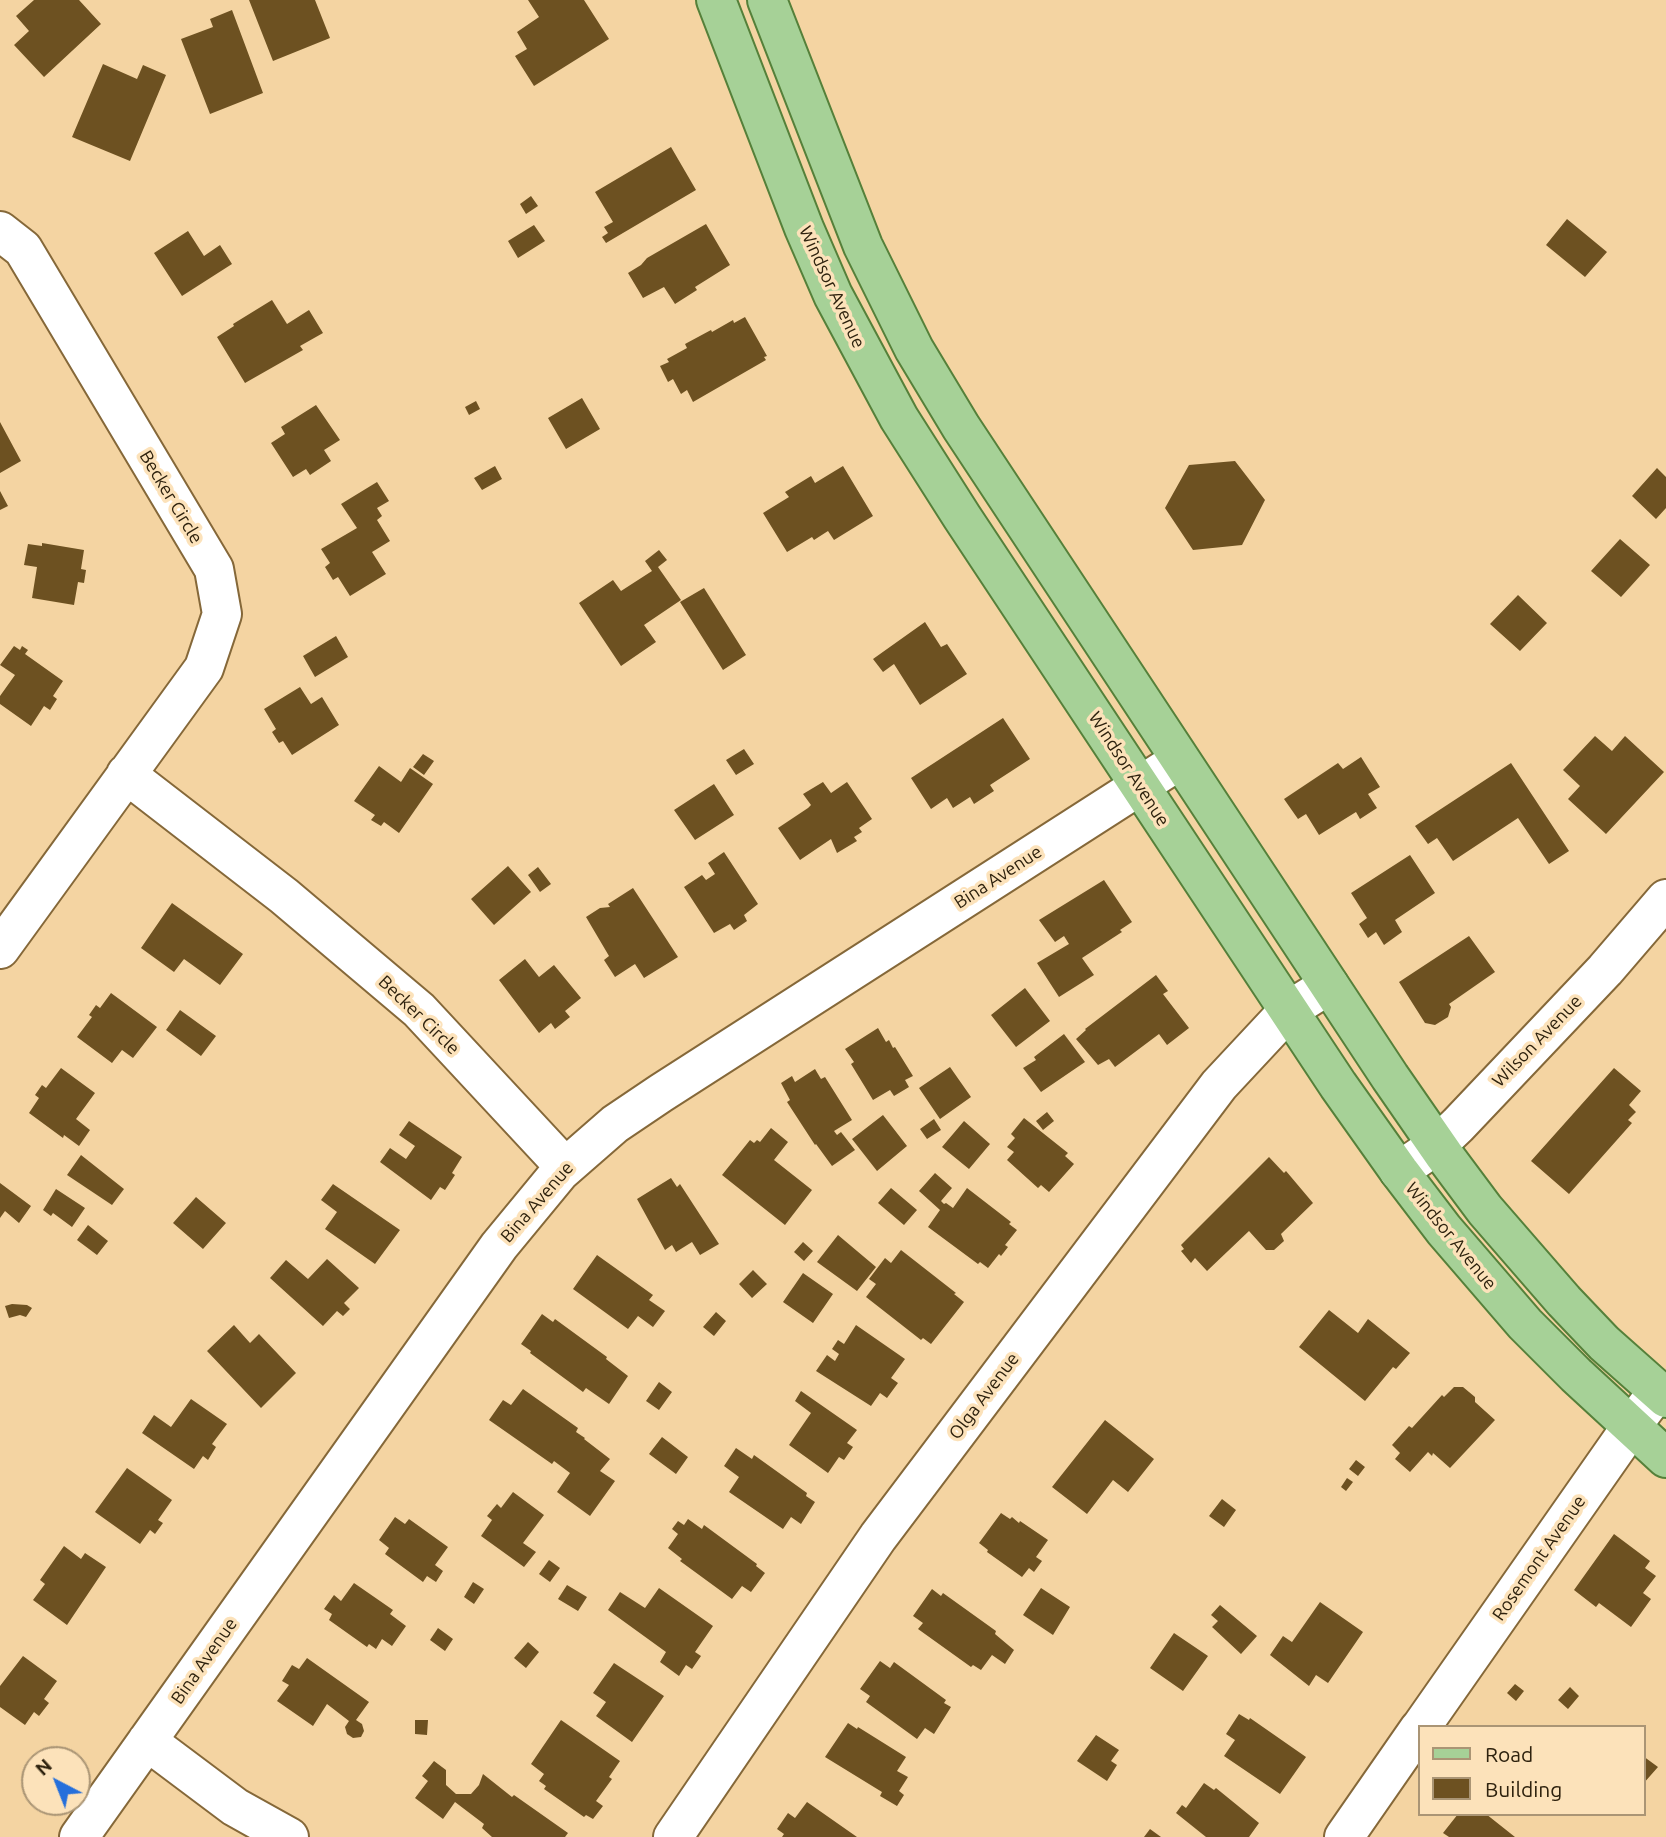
<!DOCTYPE html>
<style>
body{margin:0}
#map{position:relative;width:1666px;height:1837px;overflow:hidden;background:#f4d4a2;font-family:Ubuntu,sans-serif}
canvas{display:block}
.legend{position:absolute;left:1418px;top:1725px;width:228px;height:91px;box-sizing:border-box;background:#fce2ba;border:2px solid #aa9575;margin:0;padding:9px 12px;list-style:none;font-size:21px;color:#2e220e}
.legend li{display:flex;align-items:center;gap:14px;height:35px}
.legend b{width:35px;border:2px solid #aa9575}
.north{position:absolute;left:21px;top:1746px;width:70px;height:70px;box-sizing:border-box;background:#fce2ba;border:2px solid #aa9575;border-radius:50%;rotate:318deg;font-size:19px;font-weight:700;line-height:28px;text-align:center;color:#2e220e}
.north::after{content:'';display:block;margin:auto;width:24px;height:32px;background:#256fdb;clip-path:polygon(50% 0,100% 100%,50% 72%,0 100%)}
</style>
<div id="map">
<canvas width="1666" height="1837"></canvas>
<ul class="legend">
<li><b style="height:9px;background:#a6d197"></b>Road</li>
<li><b style="height:19px;background:#6d5121"></b>Building</li>
</ul>
<div class="north">N</div>
</div>
<script>
const c = document.querySelector('canvas').getContext('2d');
c.lineJoin = 'round';
function fill(path, color) {
  c.fillStyle = color;
  c.fill(path, 'evenodd');
}
function shape(rows) {
  const path = new Path2D();
  for (const r of rows) {
    path.moveTo(r[0], r[1]);
    for (let i = 2; i < r.length; i += 2) path.lineTo(r[i], r[i + 1]);
  }
  return path;
}
function strokePath(path, color, width, dash) {
  c.strokeStyle = color;
  c.lineWidth = width;
  c.lineCap = dash ? 'butt' : 'round';
  c.setLineDash(dash || []);
  c.stroke(path);
}
function label(font, color, halo, rows, align = 'center') {
  c.font = font + ' Ubuntu,sans-serif';
  c.lineWidth = 7;
  c.setLineDash([]);
  c.textBaseline = 'middle';
  c.strokeStyle = halo;
  c.fillStyle = color;
  for (const [text, x, y, turn = 0] of rows) {
    c.save();
    c.translate(x, y);
    c.rotate((+turn || 0) * Math.PI / 180);
    c.textAlign = isNaN(turn) ? turn : align;
    if (halo) c.strokeText(text, 0, 0);
    c.fillText(text, 0, 0);
    c.restore();
  }
}
const building = shape([
 [34,0,79,0,101,24,44,77,14,45,29,31,16,16],
 [249,0,315,0,330,38,273,61],
 [528,0,584,0,609,39,534,86,515,56,527,49,517,32,539,17],
 [232,10,263,93,210,114,181,39,213,27,210,19],
 [103,64,137,79,143,65,166,75,130,161,72,137],
 [671,147,696,190,606,243,602,237,608,233,604,227,613,222,595,192],
 [531,196,538,206,526,214,520,204],
 [1567,219,1607,252,1585,277,1546,245],
 [706,224,730,265,695,287,697,290,675,304,664,287,643,298,628,273,641,265,647,258],
 [534,225,545,241,518,258,508,241],
 [188,231,204,256,220,245,232,264,182,296,154,253],
 [272,300,287,324,309,310,323,333,300,346,303,350,245,383,217,337,234,326,233,324],
 [745,317,767,356,764,357,766,360,693,402,687,390,681,394,673,379,668,382,660,366,669,362,667,359,687,348,685,344,711,330,712,332,733,320,734,323],
 [582,398,600,429,566,449,548,418],
 [476,401,480,409,469,415,465,407],
 [316,405,340,440,324,450,331,461,310,475,306,469,293,477,271,443,285,434,281,427],
 [0,422,21,461,0,473],
 [1235,461,1265,500,1242,545,1193,550,1165,508,1189,465],
 [495,466,502,479,482,490,474,478],
 [843,466,873,516,834,540,828,531,814,540,812,537,787,552,763,513,789,497,785,492,811,476,815,483],
 [1657,468,1666,477,1666,508,1656,519,1632,496],
 [377,482,389,501,377,508,382,516,377,520,390,541,372,552,386,574,350,596,338,577,333,580,325,567,330,563,321,549,357,528,341,504],
 [0,491,8,506,0,510],
 [1620,539,1650,565,1621,597,1591,571],
 [42,543,84,550,81,569,86,570,84,583,78,582,74,605,32,598,37,567,24,565,28,544,42,546],
 [659,550,667,560,658,567,681,600,644,625,656,642,621,666,579,603,613,580,621,591,652,571,645,561],
 [704,588,746,655,723,670,680,602],
 [1518,595,1547,623,1520,651,1490,624],
 [925,622,941,647,947,644,967,674,920,705,894,664,883,672,873,659],
 [336,636,348,657,315,677,303,656],
 [14,646,20,650,22,646,28,650,25,654,63,681,53,696,57,699,50,710,44,706,31,726,0,704,0,696,15,675,0,665],
 [300,687,311,704,322,697,339,725,292,755,283,741,279,743,272,732,276,729,264,709],
 [1003,718,1030,759,990,785,994,791,974,804,970,797,953,808,947,798,931,809,911,778],
 [1595,736,1612,751,1625,736,1664,772,1606,834,1568,799,1580,786,1563,770],
 [744,749,754,764,736,775,726,760],
 [423,754,434,761,424,775,413,767],
 [1361,757,1380,787,1368,794,1377,808,1360,819,1356,812,1319,835,1306,814,1298,819,1284,799,1338,763,1343,769],
 [1511,763,1569,851,1549,864,1518,818,1453,861,1437,838,1428,844,1415,826],
 [379,766,401,782,410,768,433,784,399,833,384,822,381,826,371,820,375,815,354,801],
 [823,782,831,793,847,782,872,819,859,828,862,832,854,837,857,841,837,853,831,839,800,860,778,828,808,808,811,805,803,794],
 [714,784,734,815,695,840,674,810],
 [724,852,758,904,744,915,747,921,734,930,730,924,714,933,684,887,702,875,706,880,715,874,708,863],
 [1410,855,1435,893,1395,920,1402,932,1384,945,1376,932,1368,938,1359,924,1367,918,1351,893],
 [508,866,531,892,494,925,471,899],
 [538,867,551,884,540,892,528,875],
 [1104,880,1132,922,1120,930,1122,932,1082,958,1094,975,1059,997,1037,963,1069,944,1064,936,1055,942,1039,920],
 [633,888,678,957,644,978,635,964,615,977,604,960,609,956,586,917,600,908,610,907,608,904],
 [172,903,243,954,220,985,184,959,174,972,141,948],
 [1469,936,1495,972,1449,1004,1451,1007,1448,1017,1435,1025,1425,1023,1399,982],
 [525,959,539,977,554,965,581,998,565,1011,570,1017,555,1029,551,1023,539,1033,499,980],
 [1156,975,1168,991,1163,994,1189,1028,1167,1045,1159,1034,1115,1067,1109,1059,1098,1065,1076,1039,1086,1030,1085,1029],
 [1025,988,1050,1021,1016,1047,991,1015],
 [111,993,157,1027,133,1058,122,1050,112,1063,77,1037,92,1017,89,1015,96,1005,100,1008],
 [180,1010,216,1036,201,1056,166,1030],
 [878,1028,886,1042,889,1040,893,1048,895,1047,913,1076,905,1080,909,1087,894,1096,890,1090,873,1100,851,1064,854,1062,845,1049],
 [1064,1034,1085,1062,1041,1092,1023,1068,1036,1060,1034,1057],
 [950,1067,971,1097,940,1119,919,1088],
 [61,1068,95,1093,76,1119,90,1130,79,1146,64,1135,63,1138,29,1113,39,1098,35,1095,42,1085,46,1088],
 [1614,1068,1641,1091,1629,1105,1636,1112,1628,1120,1632,1123,1569,1194,1531,1161],
 [815,1069,821,1079,825,1077,852,1120,834,1131,837,1135,841,1132,855,1150,832,1166,816,1144,815,1145,787,1102,790,1100,781,1083,792,1076,795,1082],
 [1047,1112,1054,1121,1043,1130,1036,1121],
 [883,1115,907,1146,877,1171,852,1139],
 [1024,1118,1068,1153,1065,1156,1074,1164,1049,1192,1041,1185,1038,1188,1007,1160,1014,1152,1007,1147,1015,1138,1011,1134],
 [934,1119,941,1130,927,1139,920,1129],
 [409,1121,462,1157,452,1173,455,1175,445,1190,440,1187,431,1200,380,1162,390,1148,406,1159,415,1146,399,1135],
 [964,1121,990,1144,969,1169,942,1147],
 [771,1128,788,1142,774,1160,812,1190,785,1225,722,1175,750,1140,754,1143,757,1140,760,1142],
 [81,1155,124,1189,112,1205,67,1175],
 [1269,1157,1284,1173,1286,1171,1313,1203,1281,1234,1284,1241,1274,1250,1266,1250,1249,1231,1207,1271,1195,1258,1191,1263,1181,1251,1184,1249,1181,1245],
 [935,1173,952,1188,941,1201,944,1204,946,1203,953,1208,967,1188,1011,1222,1009,1224,1017,1230,1005,1245,1008,1247,1001,1256,999,1254,988,1268,980,1262,978,1264,928,1227,940,1210,919,1191],
 [671,1178,677,1187,680,1184,719,1244,700,1255,692,1242,676,1252,672,1245,665,1250,637,1199],
 [0,1183,31,1206,19,1223,5,1211,0,1218],
 [333,1184,400,1230,375,1264,325,1229,337,1212,321,1200],
 [891,1188,917,1210,904,1225,878,1203],
 [56,1189,85,1208,72,1227,53,1213,51,1216,43,1210],
 [196,1197,226,1223,203,1249,173,1223],
 [88,1225,108,1241,97,1255,77,1240],
 [838,1235,876,1267,857,1291,817,1262],
 [803,1242,813,1251,804,1261,794,1252],
 [901,1250,956,1293,954,1294,964,1302,931,1344,923,1338,921,1340,866,1297,876,1284,869,1279,885,1258,891,1263],
 [597,1255,653,1295,649,1300,665,1311,653,1327,638,1316,628,1329,573,1289],
 [327,1259,359,1288,344,1303,350,1309,343,1316,337,1311,323,1326,270,1278,286,1260,308,1279],
 [753,1270,767,1284,752,1298,739,1284],
 [803,1273,833,1294,813,1323,783,1302],
 [12,1304,27,1305,32,1308,26,1317,20,1315,9,1318,5,1306],
 [1329,1310,1358,1333,1368,1319,1410,1353,1396,1369,1393,1367,1365,1401,1299,1347],
 [716,1312,726,1321,714,1336,703,1327],
 [542,1314,553,1322,555,1319,607,1357,606,1359,628,1376,609,1404,586,1388,583,1392,530,1353,531,1351,521,1344],
 [234,1325,250,1343,259,1334,296,1373,261,1408,207,1351],
 [856,1325,905,1359,891,1378,898,1383,887,1398,880,1393,871,1406,816,1371,827,1355,835,1361,839,1354,832,1349,838,1340,844,1344],
 [659,1382,672,1392,659,1410,646,1401],
 [1454,1387,1463,1387,1475,1397,1475,1402,1495,1420,1450,1468,1433,1453,1432,1456,1428,1452,1410,1472,1395,1459,1400,1453,1392,1445,1409,1426,1412,1428,1442,1395,1444,1397],
 [523,1389,578,1428,576,1432,585,1438,584,1439,610,1459,600,1471,615,1481,590,1516,557,1492,570,1473,554,1461,552,1464,489,1420,503,1400,511,1405],
 [801,1391,857,1430,847,1443,853,1447,844,1460,839,1457,828,1473,789,1445,811,1413,795,1401],
 [191,1399,227,1424,212,1444,216,1447,208,1460,203,1456,194,1469,142,1433,154,1415,171,1427],
 [1105,1420,1154,1459,1128,1492,1113,1480,1087,1514,1052,1487],
 [662,1437,688,1457,676,1474,649,1454],
 [736,1448,752,1459,754,1455,807,1493,806,1496,815,1502,801,1524,791,1517,783,1529,729,1492,739,1477,724,1466],
 [1356,1460,1365,1467,1358,1476,1349,1469],
 [127,1468,172,1500,158,1520,163,1523,155,1534,150,1530,140,1544,95,1512],
 [1347,1478,1353,1482,1346,1491,1341,1487],
 [513,1492,544,1515,523,1543,536,1552,524,1567,481,1536,492,1520,487,1516,497,1504,501,1508],
 [1222,1499,1236,1510,1224,1527,1209,1516],
 [1001,1513,1010,1519,1012,1517,1019,1523,1020,1521,1048,1540,1036,1557,1042,1561,1034,1572,1029,1568,1022,1577,987,1552,988,1550,979,1543],
 [395,1517,405,1524,409,1519,448,1547,435,1565,443,1571,436,1582,427,1576,423,1582,385,1554,389,1548,379,1540],
 [688,1519,702,1529,704,1525,757,1564,756,1566,765,1573,751,1592,742,1586,732,1599,680,1561,682,1559,668,1548,678,1534,672,1529,678,1521,684,1525],
 [1614,1534,1650,1561,1645,1568,1656,1576,1643,1593,1651,1599,1631,1627,1599,1603,1596,1607,1574,1590],
 [64,1546,81,1559,85,1553,106,1567,67,1625,33,1600,45,1584,40,1580],
 [549,1560,560,1568,550,1582,539,1574],
 [473,1582,484,1589,474,1604,464,1597],
 [354,1583,393,1610,390,1614,406,1626,392,1646,382,1639,376,1649,369,1644,367,1647,329,1620,332,1614,324,1609,334,1595,341,1601],
 [567,1585,587,1597,578,1611,558,1599],
 [659,1588,713,1626,695,1652,701,1656,692,1669,686,1665,679,1676,660,1662,666,1652,608,1610,620,1592,645,1608],
 [1041,1588,1070,1607,1053,1635,1023,1615],
 [932,1589,941,1596,943,1593,996,1631,995,1634,1014,1650,1005,1664,992,1655,981,1670,973,1665,971,1667,918,1629,923,1623,913,1616],
 [1320,1602,1363,1632,1328,1683,1316,1675,1309,1686,1270,1655,1283,1636,1292,1642],
 [1220,1605,1257,1636,1241,1654,1212,1627,1218,1621,1211,1615],
 [438,1628,453,1639,445,1651,430,1640],
 [1174,1633,1208,1656,1183,1691,1150,1668],
 [528,1642,539,1652,526,1668,514,1658],
 [23,1656,57,1681,44,1699,49,1703,39,1716,34,1712,25,1725,0,1707,0,1686],
 [307,1658,369,1702,356,1720,362,1724,364,1731,361,1737,353,1738,347,1734,345,1727,349,1721,327,1704,313,1726,277,1701,289,1685,282,1681,292,1665,299,1669],
 [880,1661,890,1668,894,1662,946,1700,944,1703,951,1707,934,1734,925,1728,917,1739,866,1702,870,1696,860,1689],
 [614,1663,664,1696,632,1742,596,1716,606,1702,593,1693],
 [1515,1684,1524,1691,1516,1701,1507,1693],
 [1570,1687,1579,1696,1568,1709,1558,1700],
 [1239,1714,1249,1720,1250,1718,1306,1757,1280,1794,1224,1756,1235,1740,1226,1734],
 [415,1720,428,1720,427,1735,415,1734],
 [561,1720,620,1761,609,1777,612,1779,596,1801,603,1806,593,1819,586,1815,584,1817,544,1789,546,1786,539,1781,544,1774,531,1764],
 [848,1723,857,1729,858,1727,906,1757,897,1771,908,1777,899,1791,904,1795,897,1806,880,1796,882,1792,825,1757],
 [1096,1735,1119,1750,1111,1761,1117,1765,1107,1781,1077,1761],
 [1643,1756,1658,1767,1643,1784],
 [434,1761,446,1770,446,1785,456,1794,471,1794,479,1785,483,1774,512,1797,514,1795,568,1833,565,1837,492,1837,482,1828,484,1824,455,1802,443,1819,415,1798,428,1781,422,1776],
 [1204,1783,1214,1790,1216,1788,1259,1823,1249,1837,1206,1837,1176,1813,1182,1805,1186,1808],
 [807,1802,857,1837,782,1837,784,1834,777,1829,788,1813,795,1818],
 [1458,1814,1486,1814,1515,1837,1449,1837,1443,1833],
 [1150,1829,1161,1837,1144,1837]
]);
const minor = shape([
 [0,231,23,249,214,569,222,614,204,668,0,949],
 [126,774,284,896,419,1010,565,1167],
 [1399,1171,1437,1145,1458,1125,1605,970,1666,899],
 [1421,1727,1631,1427,1658,1391],
 [147,1741,235,1807,289,1837],
 [79,1837,499,1246,560,1172,615,1124,661,1093,1180,760],
 [673,1837,878,1537,1219,1085,1289,1010,1329,985],
 [1344,1837,1419,1729]
]);
const major = shape([
 [716,0,804,228,833,295,899,418,962,517,1338,1085,1399,1171,1444,1230,1525,1324,1576,1375,1666,1458],
 [767,0,863,246,914,349,961,427,1390,1077,1444,1155,1485,1210,1564,1301,1604,1343,1666,1398]
]);
const streetNames = [
 ["Windsor Avenue",832,287,65],
 ["Becker Circle",171,497,59],
 ["Windsor Avenue",1129,769,57],
 ["Bina Avenue",998,877,-33],
 ["Becker Circle",419,1015,44],
 ["Wilson Avenue",1537,1041,-46],
 ["Bina Avenue",537,1202,-49],
 ["Windsor Avenue",1451,1236,51],
 ["Olga Avenue",984,1396,-53],
 ["Rosemont Avenue",1539,1558,-55],
 ["Bina Avenue",204,1661,-55]
];
fill(building, '#6d5121');
strokePath(minor, '#856839', 42);
strokePath(major, '#55803a', 42);
strokePath(minor, '#fff', 38);
strokePath(major, '#a6d197', 38);
label('18px', '#2e220e', '#fce2ba', streetNames);
</script>
